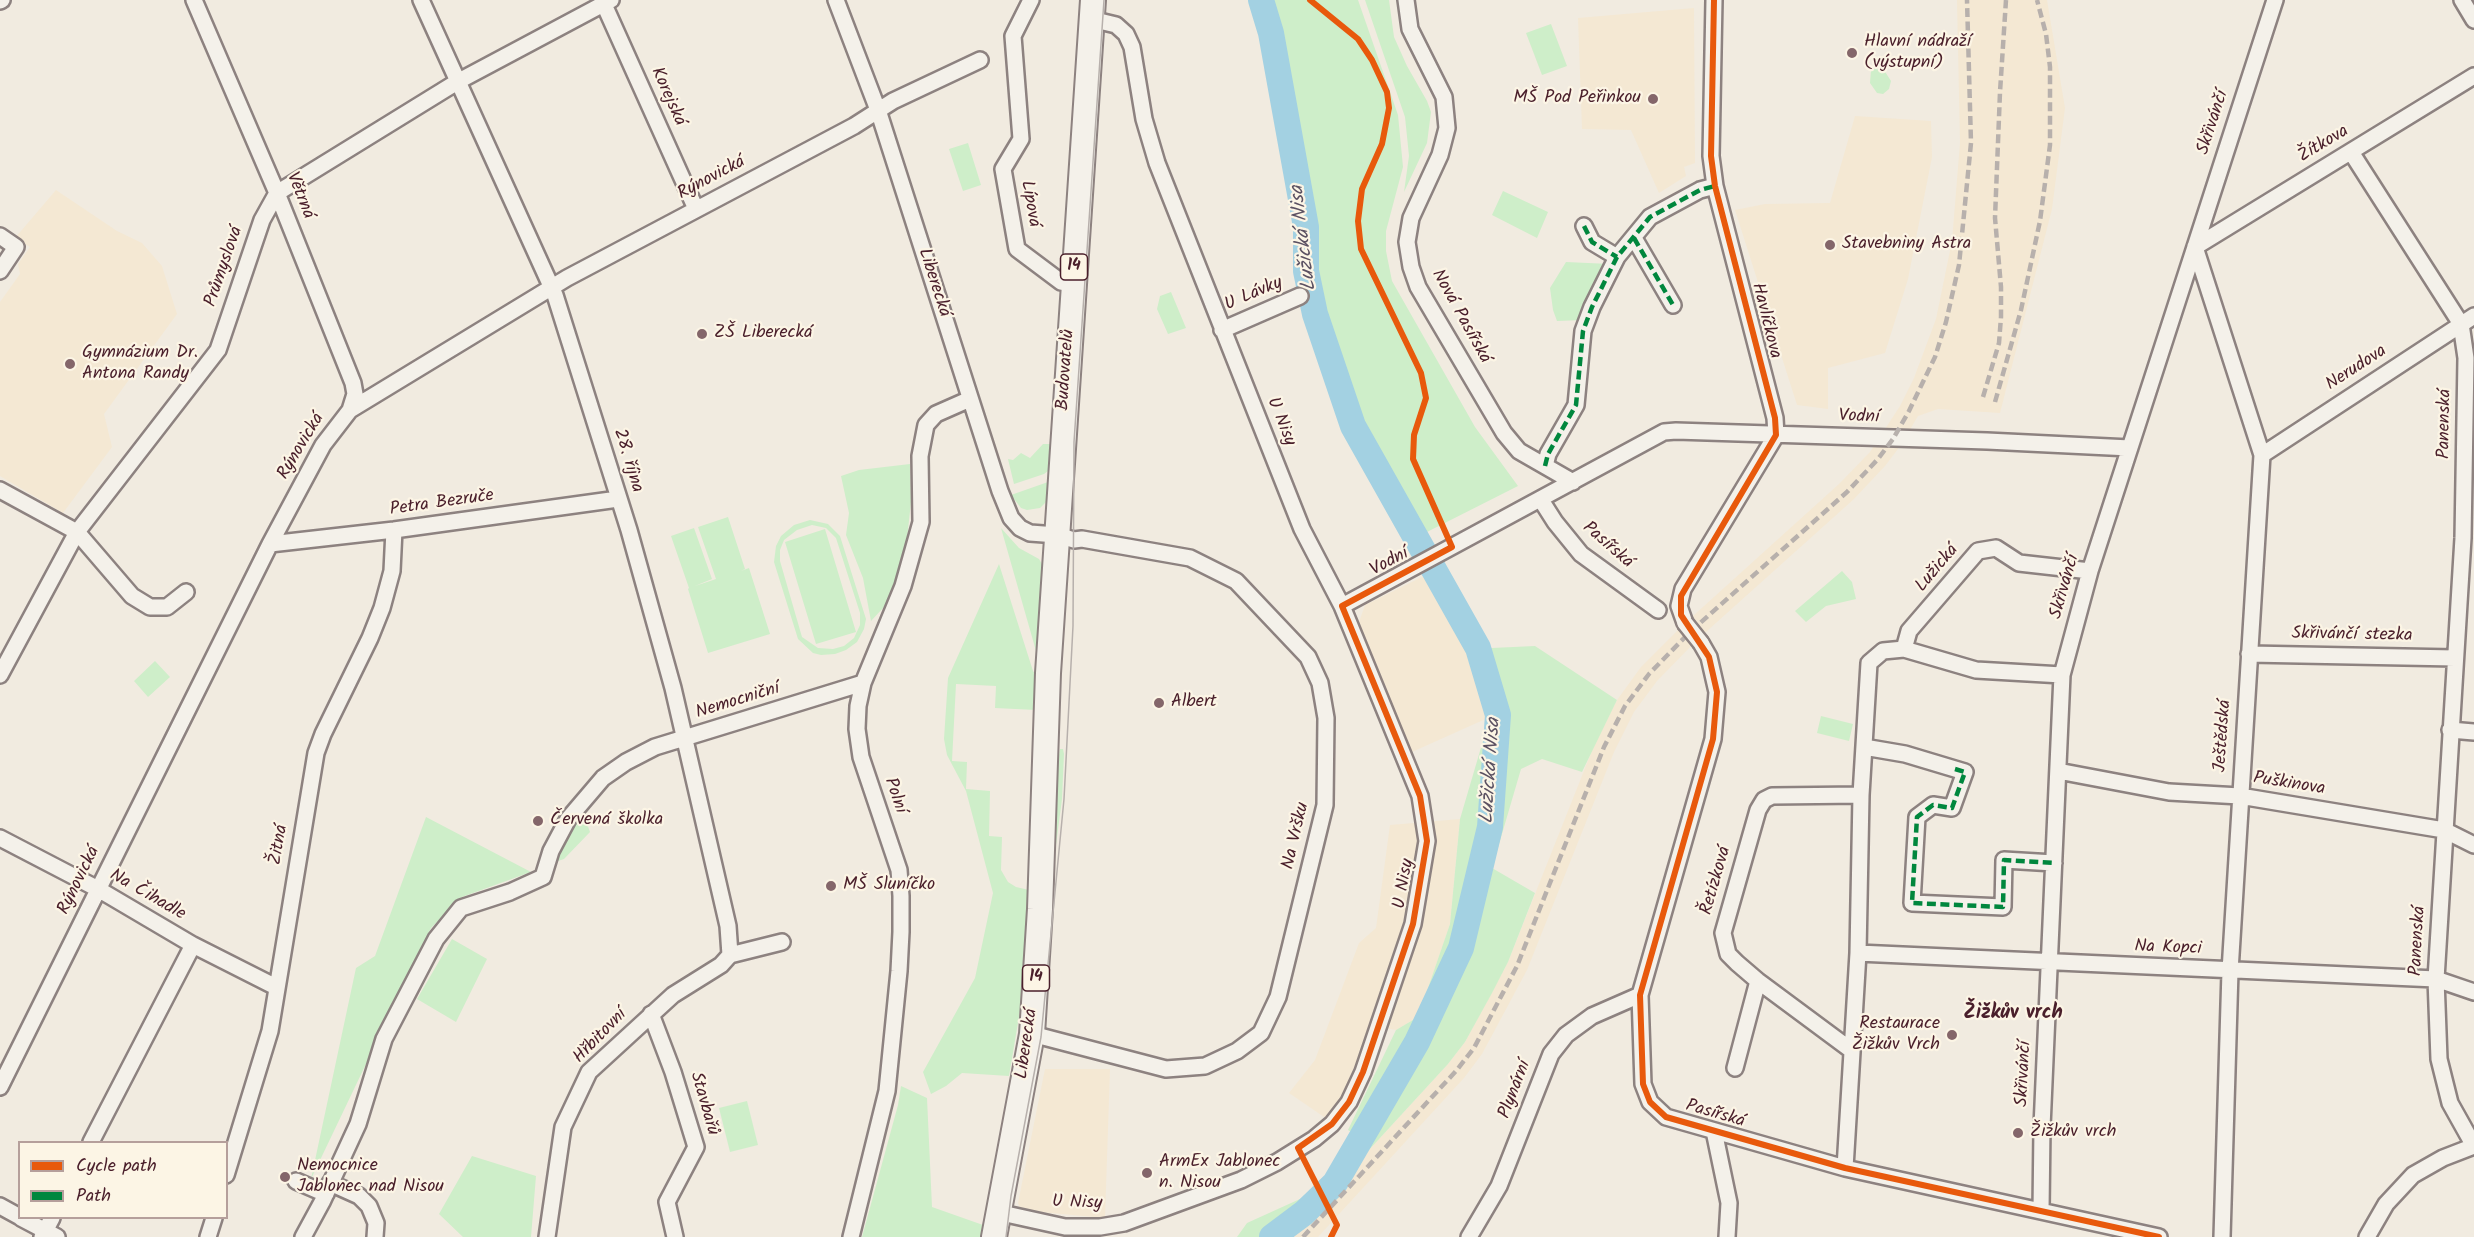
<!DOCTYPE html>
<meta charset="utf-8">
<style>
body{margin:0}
#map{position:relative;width:2474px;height:1237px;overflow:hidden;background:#f1ebe0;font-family:Kalam,sans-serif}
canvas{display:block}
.legend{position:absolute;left:18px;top:1141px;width:210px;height:78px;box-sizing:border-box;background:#fcf5e5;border:2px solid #b59f9b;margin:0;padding:8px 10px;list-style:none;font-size:18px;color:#4a1f2b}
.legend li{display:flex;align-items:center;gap:12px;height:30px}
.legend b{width:30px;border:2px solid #b59f9b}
</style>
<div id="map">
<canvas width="2474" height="1237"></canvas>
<ul class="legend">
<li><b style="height:8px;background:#e8590c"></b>Cycle path</li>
<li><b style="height:8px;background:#00873e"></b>Path</li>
</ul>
</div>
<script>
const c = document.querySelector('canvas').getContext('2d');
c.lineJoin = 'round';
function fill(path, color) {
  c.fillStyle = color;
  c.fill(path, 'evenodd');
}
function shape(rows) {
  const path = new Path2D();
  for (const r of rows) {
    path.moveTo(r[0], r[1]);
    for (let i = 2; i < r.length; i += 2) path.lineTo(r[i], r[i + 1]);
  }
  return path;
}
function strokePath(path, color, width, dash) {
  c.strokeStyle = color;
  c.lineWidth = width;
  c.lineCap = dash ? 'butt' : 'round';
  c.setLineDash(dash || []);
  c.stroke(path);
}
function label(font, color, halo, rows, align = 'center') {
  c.font = font + ' Kalam,sans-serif';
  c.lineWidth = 4.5;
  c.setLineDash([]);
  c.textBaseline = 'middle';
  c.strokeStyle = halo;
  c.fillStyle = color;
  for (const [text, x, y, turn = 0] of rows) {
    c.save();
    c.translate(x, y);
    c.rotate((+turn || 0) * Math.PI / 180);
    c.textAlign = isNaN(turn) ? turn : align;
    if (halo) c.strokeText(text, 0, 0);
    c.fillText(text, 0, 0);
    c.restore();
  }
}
const built = shape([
 [1957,0,2047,0,2065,108,2052,209,2000,413,1938,409,1918,416,1901,445,1885,466,1854,499,1697,640,1657,681,1634,712,1614,752,1527,970,1482,1054,1464,1078,1318,1237,1289,1237,1448,1064,1465,1042,1508,962,1595,743,1617,700,1641,667,1683,625,1839,484,1870,452,1900,406,1914,378,1936,319,1952,241,1960,143],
 [1694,8,1695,163,1684,167,1686,176,1659,193,1631,130,1582,129,1578,18],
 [1855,116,1931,121,1932,157,1908,279,1885,353,1828,368,1828,409,1797,405,1735,210,1765,204,1830,203],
 [56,190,117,231,142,243,162,266,177,314,104,414,112,447,63,513,0,476,0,302,20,274,18,264,30,247,15,238],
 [1426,575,1470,649,1490,710,1490,717,1412,752,1358,625,1365,605],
 [1460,819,1450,924,1418,1017,1396,1030,1379,1027,1363,1072,1327,1119,1289,1093,1315,1060,1359,943,1376,928,1390,825],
 [1045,1069,1110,1069,1105,1218,1040,1212,1020,1208,1018,1203]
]);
const green = shape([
 [1268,0,1358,0,1398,115,1403,167,1386,231,1386,251,1392,281,1475,427,1518,486,1423,534,1351,404,1315,280,1309,195,1277,28],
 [1365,0,1389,0,1394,37,1407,66,1427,101,1431,112,1427,143,1404,192,1409,156,1405,117],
 [1551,24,1567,66,1542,75,1526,33],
 [1877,67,1884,70,1891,81,1889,89,1883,94,1877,93,1870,83,1871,70],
 [968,143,981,185,963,191,949,149],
 [1503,191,1548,212,1537,238,1492,215],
 [1566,262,1610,264,1583,320,1557,321,1553,310,1550,288],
 [1171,292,1186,328,1168,334,1157,309,1160,296],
 [1043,444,1050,444,1048,471,1044,474,1014,484,1008,459,1013,460,1021,453,1030,458],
 [910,464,911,502,907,539,893,588,884,607,871,621,863,578,846,535,849,513,841,476,859,470],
 [1048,482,1052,482,1049,499,1040,508,1027,510,1021,508,1011,495],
 [728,517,745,569,741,571,749,568,770,634,708,653,688,589,689,588,671,536,694,528,712,579,695,586,716,579,698,527],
 [810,520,828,524,840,536,866,619,864,629,857,642,846,650,835,654,821,655,813,653,798,639,774,562,776,546,781,536,794,525],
 [812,525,826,528,836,538,860,613,860,625,854,638,844,646,833,649,818,648,802,637,780,561,780,550,784,540,797,530],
 [1001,528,1019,548,1039,559,1046,571,1040,665],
 [825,529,856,632,816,644,785,542],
 [999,564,1033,671,1037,677,1036,710,995,708,996,686,956,684,952,761,967,762,966,789,990,791,989,836,1002,837,1001,870,1008,882,1016,887,1029,890,1020,1011,1009,1076,962,1073,946,1086,931,1094,923,1072,975,978,993,893,966,791,947,755,944,739,948,678],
 [1842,571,1852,582,1856,599,1826,606,1806,622,1795,611],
 [1535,646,1617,700,1582,772,1542,759,1521,769,1492,868,1535,893,1508,962,1492,993,1465,1042,1448,1064,1289,1237,1237,1237,1247,1223,1322,1189,1356,1135,1348,1130,1396,1030,1418,1017,1450,924,1460,819,1490,717,1490,709,1470,649],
 [155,661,170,677,148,697,134,681],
 [1821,716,1853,724,1849,741,1817,733],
 [1060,749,1063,749,1064,754,1062,799,1053,868,1051,803],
 [426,817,531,872,462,897,431,928,311,1179,356,968,375,956],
 [579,819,586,821,590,832,564,859,558,861,556,856,575,821],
 [452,939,487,959,456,1022,417,999],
 [901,1086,927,1098,932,1207,983,1225,981,1237,862,1237,898,1105],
 [747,1101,758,1145,730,1152,719,1108],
 [472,1156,536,1176,531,1237,463,1237,439,1214]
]);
const river = shape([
 [1261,0,1271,33,1306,227,1306,271,1315,314,1353,426,1478,648,1498,715,1490,827,1461,948,1417,1042,1335,1183,1304,1213,1272,1237]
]);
const street = shape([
 [194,0,277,193,353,383,355,394,350,410],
 [421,0,555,295,629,530,673,688,728,926,730,955],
 [602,0,696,209],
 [836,0,878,110,1000,491,1011,518,1020,528,1030,533,1057,535,1074,540,1082,539,1190,558,1236,581,1308,657,1320,683,1326,718,1325,805,1278,997,1261,1033,1237,1051,1205,1066,1166,1069,1032,1034],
 [1031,0,1013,36,1021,139,1003,169,1017,249,1061,282,1073,284],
 [1406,0,1410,29,1444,97,1447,128,1440,155,1411,218,1407,242,1411,267,1418,287,1504,433,1519,451,1573,482],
 [2462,0,2474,20],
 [0,1,2,0],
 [2351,152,2461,324,2466,358,2463,538,2436,979,2439,1059,2450,1103,2474,1146],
 [1584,226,1592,242,1617,257],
 [0,236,16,247,0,271],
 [1634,238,1673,305],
 [1222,330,1300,296],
 [2262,455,2474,316],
 [1545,466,1548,454,1576,405,1583,331,1592,307,1617,257,1650,217,1700,190,1715,186],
 [0,490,77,532,132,596,150,607,167,607,186,592],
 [1541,500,1555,522,1581,554,1658,610],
 [270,544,394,530,618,499],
 [1342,606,1664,432,1676,431,1987,441,2130,448],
 [1685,623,1679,606,1683,589,1776,435,1775,418,1715,186,1711,156,1714,0],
 [1701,643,1709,657,1717,692,1713,739,1640,995,1643,1084,1650,1102,1666,1117,1845,1168,2159,1237],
 [1904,649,1909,631,1978,551,1996,548,2019,563,2090,571],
 [2249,654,2455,658],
 [0,675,77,532,218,350,262,220,277,193,457,82,611,0],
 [2450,730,2474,732],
 [1864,747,1905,754,1965,772,1952,808,1933,805,1917,817,1912,903,2003,907,2004,860,2054,863],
 [2058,771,2169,792,2240,796,2444,830,2474,845],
 [0,838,98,889,193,945,276,987],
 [1858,953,2436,979,2474,992],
 [651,1014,673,1072,696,1147,667,1202,675,1237],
 [1851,1050,1758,981,1737,963,1728,954,1723,933,1758,810,1764,800,1772,796,1861,795],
 [1735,1068,1758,981],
 [0,1087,270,544,323,445,350,410,567,278,854,126,893,101,980,60],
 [1714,1131,1729,1203,1727,1237],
 [91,1142,193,945],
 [1845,1168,1858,953,1861,795,1869,663,1883,651,1904,649,1976,670,2062,675],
 [226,1175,270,1031,316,753,323,734,370,638,382,608,392,571,394,530],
 [296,1181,326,1194],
 [330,1183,359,1196,369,1206,376,1223,375,1237],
 [0,1206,20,1217],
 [2041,1211,2042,1127,2062,675,2090,571,2275,0],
 [997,1212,1065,1227,1100,1227,1124,1223,1241,1180,1277,1162,1314,1139,1332,1124,1349,1102,1363,1072,1413,924,1427,841,1420,796,1342,606,1302,529,1157,163,1144,119,1132,47,1126,34,1116,25,1091,19],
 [21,1218,57,1237],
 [42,1237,52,1218],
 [208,1237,214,1218],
 [303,1237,322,1202,358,1124,384,1039,436,939,461,908,510,892,543,877,551,851,568,819,603,778,626,762,655,747,863,683],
 [547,1237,563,1127,589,1072,673,995,721,965,730,955,782,942],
 [851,1237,887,1091,899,971,901,932,901,896,899,870,861,757,857,729,858,706,863,683,903,586,921,522,920,456,926,425,936,414,970,399],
 [1469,1237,1499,1186,1551,1054,1566,1035,1592,1016,1640,995],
 [2222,1237,2230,971,2262,455,2195,247,2474,76],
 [2367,1237,2386,1204,2413,1175,2443,1158,2474,1146]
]);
const primary = shape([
 [994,1237,1032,1034,1040,909,1048,673,1093,0]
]);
const tram = shape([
 [1006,1237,1011,1196,1041,1037,1064,799,1073,626,1074,442,1104,0]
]);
const rail = shape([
 [1983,397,1999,343,2001,317,2001,287,1995,218,2000,92,2006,0],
 [1995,402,2021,310,2040,221,2050,145,2050,67,2046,34,2037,0],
 [1303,1237,1456,1071,1474,1048,1517,966,1604,747,1625,706,1649,674,1690,632,1847,492,1878,459,1893,439,1909,411,1935,357,1946,322,1959,265,1971,143,1967,0]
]);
const streetBridge = shape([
 [1685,623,1701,643]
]);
const quiet = shape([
 [1584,226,1592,242,1617,257],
 [1634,238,1673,305],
 [1545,466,1548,454,1576,405,1583,331,1592,307,1617,257,1650,217,1700,190,1715,186],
 [1955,769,1965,772,1952,808,1933,805,1917,817,1912,903,2003,907,2004,860,2054,863]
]);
const cycleway = shape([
 [1310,0,1358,39,1372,60,1387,92,1389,108,1382,144,1362,189,1358,221,1361,249,1421,373,1426,398,1414,435,1413,459,1452,547,1342,606,1420,796,1427,841,1413,924,1363,1072,1349,1102,1332,1124,1298,1148,1337,1225,1331,1237],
 [1714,0,1711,156,1715,186,1775,418,1776,435,1681,596,1681,615,1709,657,1717,692,1713,739,1640,995,1643,1084,1650,1102,1666,1117,1845,1168,2159,1237]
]);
const markers = [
 [1852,53,6,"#84666a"],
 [1653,99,6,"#84666a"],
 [1830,245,6,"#84666a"],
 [702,334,6,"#84666a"],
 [70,364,6,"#84666a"],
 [1159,703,6,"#84666a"],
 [538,821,6,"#84666a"],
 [831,886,6,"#84666a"],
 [1952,1035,6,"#84666a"],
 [2018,1133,6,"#84666a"],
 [1147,1173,6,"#84666a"],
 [285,1177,6,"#84666a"]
];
const shields = [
 [1074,267,27],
 [1036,978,27]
];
const shieldNames = [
 ["14",1074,267],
 ["14",1036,978]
];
const poiNames = [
 ["Hlavní nádraží",1864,43],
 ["(výstupní)",1864,64],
 ["MŠ Pod Peřinkou",1641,99,"right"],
 ["Stavebniny Astra",1842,245],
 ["ZŠ Liberecká",714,334],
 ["Gymnázium Dr.",82,354],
 ["Antona Randy",82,375],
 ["Albert",1171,703],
 ["Červená školka",550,821],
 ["MŠ Sluníčko",843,886],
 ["Restaurace",1940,1025,"right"],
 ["Žižkův Vrch",1940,1046,"right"],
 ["Žižkův vrch",2030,1133],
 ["ArmEx Jablonec",1159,1163],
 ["n. Nisou",1159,1184],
 ["Nemocnice",297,1167],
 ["Jablonec nad Nisou",297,1188]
];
const streetNames = [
 ["Korejská",667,97,66],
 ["Skřivánčí",2214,123,-72],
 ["Žítkova",2324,145,-31],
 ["Rýnovická",712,179,-28],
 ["Větrná",299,196,68],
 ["Lípová",1029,204,80],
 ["Průmyslová",225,267,-71],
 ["Liberecká",933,283,72],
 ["U Lávky",1254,295,-23],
 ["Nová Pasířská",1460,317,61],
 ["Havlíčkova",1765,321,76],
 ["Nerudova",2357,369,-33],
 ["Budovatelů",1067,370,-86],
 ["Vodní",1859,418,2],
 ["U Nisy",1280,422,68],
 ["Panenská",2446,424,-89],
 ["Rýnovická",302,447,-59],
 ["28. října",627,461,73],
 ["Petra Bezruče",442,504,-8],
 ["Pasířská",1607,546,41],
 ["Vodní",1390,563,-28],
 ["Lužická",1938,569,-50],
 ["Skřivánčí",2066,587,-74],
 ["Skřivánčí stezka",2352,636,1],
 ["Nemocniční",738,702,-17],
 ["Ještědská",2224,736,-86],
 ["Puškinova",2289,785,9],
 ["Polní",894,796,71],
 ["Na Vršku",1297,836,-77],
 ["Žitná",280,845,-80],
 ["Rýnovická",80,881,-64],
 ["Řetízková",1717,881,-74],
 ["U Nisy",1405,884,-80],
 ["Na Čihadle",147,896,30],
 ["Panenská",2419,941,-87],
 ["Na Kopci",2168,949,2],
 ["Hřbitovní",601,1037,-46],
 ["Liberecká",1028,1044,-82],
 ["Skřivánčí",2025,1074,-87],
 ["Plynární",1516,1090,-69],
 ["Stavbařů",703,1104,74],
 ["Pasířská",1715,1115,16],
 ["U Nisy",1077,1204,2]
];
const waterNames = [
 ["Lužická Nisa",1305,238,-97],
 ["Lužická Nisa",1492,771,-86]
];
const neighbourhoodNames = [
 ["Žižkův vrch",2013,1015]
];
fill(built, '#f4e8d3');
fill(green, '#ceeec9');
strokePath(river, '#a3d1e2', 26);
strokePath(street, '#8d8280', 20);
strokePath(primary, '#8d8280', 28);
strokePath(street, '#f4f1ea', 15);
strokePath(primary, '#f4f1ea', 24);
strokePath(tram, '#b7b0ac', 1.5);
strokePath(rail, '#b7b0ac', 4.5, [9, 4.5]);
strokePath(streetBridge, '#8d8280', 20, []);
strokePath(streetBridge, '#f4f1ea', 15);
strokePath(quiet, '#00873e', 4.5, [9, 4.5]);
strokePath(cycleway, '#e8590c', 6);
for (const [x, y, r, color] of markers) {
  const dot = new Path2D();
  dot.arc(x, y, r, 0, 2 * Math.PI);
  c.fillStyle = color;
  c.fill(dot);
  strokePath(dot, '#fcf5e5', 2);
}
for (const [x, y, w] of shields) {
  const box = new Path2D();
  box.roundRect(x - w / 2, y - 13, w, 26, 4.5);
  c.fillStyle = '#fcf5e5';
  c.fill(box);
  strokePath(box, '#4a1f2b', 1.5);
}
label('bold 16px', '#4a1f2b', null, shieldNames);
label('18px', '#4a1f2b', '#fcf5e5', poiNames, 'left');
label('18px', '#4a1f2b', '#fcf5e5', streetNames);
label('italic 20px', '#5b5162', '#fcf5e5', waterNames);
label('bold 20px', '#4a1f2b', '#fcf5e5', neighbourhoodNames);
</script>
